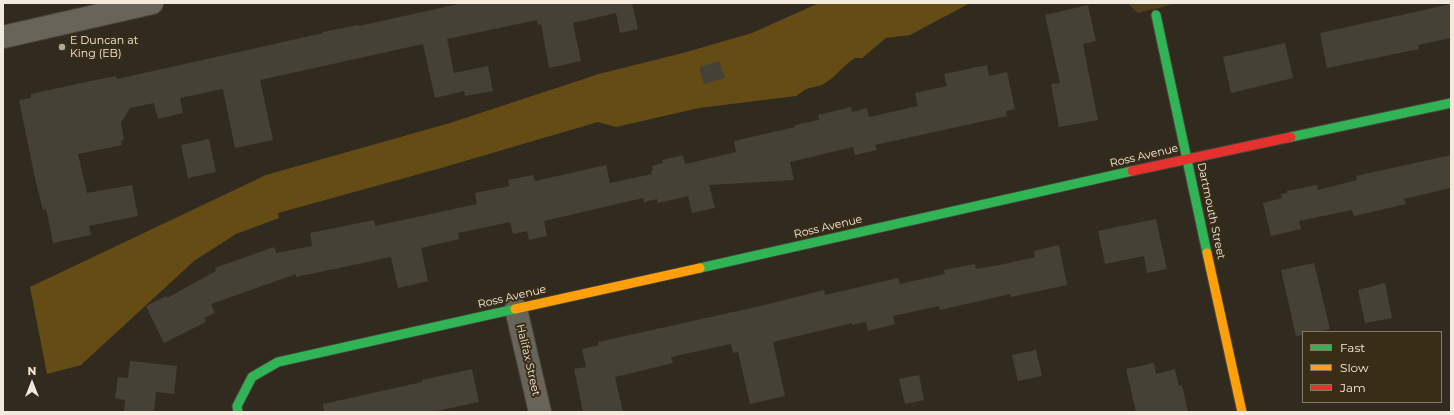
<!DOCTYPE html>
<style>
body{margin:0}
#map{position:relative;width:1454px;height:415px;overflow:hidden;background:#312b1f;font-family:Montserrat,sans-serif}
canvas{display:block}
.frame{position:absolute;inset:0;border:4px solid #f1eadd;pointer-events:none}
.legend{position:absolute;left:1302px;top:331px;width:140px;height:72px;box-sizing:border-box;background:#392d17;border:1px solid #837966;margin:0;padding:5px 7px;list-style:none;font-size:12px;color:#f1eadd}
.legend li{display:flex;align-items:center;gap:8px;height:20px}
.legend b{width:20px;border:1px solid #837966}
.north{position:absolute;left:12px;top:363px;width:40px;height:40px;-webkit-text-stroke:3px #392d17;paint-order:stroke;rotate:0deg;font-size:11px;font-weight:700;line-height:16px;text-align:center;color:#f1eadd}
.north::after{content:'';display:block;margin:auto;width:14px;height:18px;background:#f1eadd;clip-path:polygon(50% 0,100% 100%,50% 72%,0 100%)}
</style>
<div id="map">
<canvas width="1454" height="415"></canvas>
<div class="frame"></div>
<ul class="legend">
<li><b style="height:5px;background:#30b455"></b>Fast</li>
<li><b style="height:5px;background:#ff9f0a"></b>Slow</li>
<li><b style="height:5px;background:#e5322d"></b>Jam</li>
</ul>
<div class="north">N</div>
</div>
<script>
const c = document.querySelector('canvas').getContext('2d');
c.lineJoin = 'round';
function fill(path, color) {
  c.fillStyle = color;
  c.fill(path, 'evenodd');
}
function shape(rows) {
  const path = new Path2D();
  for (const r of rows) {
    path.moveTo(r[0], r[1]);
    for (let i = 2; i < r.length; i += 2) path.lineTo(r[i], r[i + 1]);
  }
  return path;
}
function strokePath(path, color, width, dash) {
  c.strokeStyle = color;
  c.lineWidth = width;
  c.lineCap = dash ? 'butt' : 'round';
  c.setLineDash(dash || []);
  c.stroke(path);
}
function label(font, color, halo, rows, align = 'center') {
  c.font = font + ' Montserrat,sans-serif';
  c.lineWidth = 4;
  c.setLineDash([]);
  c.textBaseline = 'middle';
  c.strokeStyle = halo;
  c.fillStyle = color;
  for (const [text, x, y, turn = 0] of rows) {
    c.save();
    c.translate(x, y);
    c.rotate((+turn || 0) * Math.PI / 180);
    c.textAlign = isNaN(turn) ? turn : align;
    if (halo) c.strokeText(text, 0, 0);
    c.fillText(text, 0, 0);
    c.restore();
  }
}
const green = shape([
 [1127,3,1178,3,1138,13]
]);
const forest = shape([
 [819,3,970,3,910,35,886,38,862,58,855,58,848,63,831,79,822,85,806,89,796,96,699,108,616,127,598,122,441,168,278,213,279,218,236,234,194,261,81,365,47,374,30,287,266,175,450,123,599,74,683,53,752,33]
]);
const building = shape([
 [463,3,632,3,638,29,620,33,616,13,573,23,581,61,549,68,541,24,538,25,537,20,447,39,454,73,488,66,493,91,465,96,464,91,435,98,423,44,260,80,273,140,235,148,223,89,180,98,183,113,158,119,154,103,130,108,121,123,124,140,121,141,122,145,78,154,87,193,132,185,138,216,89,226,91,235,53,243,46,209,43,210,35,178,19,100,31,98,31,94,91,81,116,76,117,79,261,47,323,33,323,32,358,25,359,26],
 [1451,4,1451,38,1418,45,1419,49,1327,68,1320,33],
 [1088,5,1096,41,1083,44,1098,120,1059,127,1051,84,1060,83,1045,15],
 [1285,43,1293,78,1231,93,1223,57],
 [719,61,725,78,704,84,699,67],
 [987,65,989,76,1007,72,1015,109,1006,111,1007,116,875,145,877,150,855,155,853,147,790,162,794,180,709,185,715,208,692,213,688,196,658,203,657,199,644,202,643,198,544,221,547,236,529,240,527,231,513,234,510,222,458,233,459,239,421,248,428,281,398,288,391,257,296,277,296,274,211,304,215,313,204,318,206,322,164,343,146,306,166,296,167,298,216,271,215,268,274,247,276,253,312,246,310,233,374,220,375,226,477,204,475,193,509,186,508,180,533,175,535,181,606,165,610,183,652,174,651,171,653,171,652,166,663,163,662,160,683,155,685,164,736,152,734,141,795,127,795,125,819,120,818,115,851,107,852,112,867,108,869,117,918,106,915,93,947,86,944,74],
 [209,139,216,172,188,178,181,145],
 [1451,155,1451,188,1404,199,1406,204,1354,216,1352,210,1299,221,1301,229,1271,236,1263,203,1282,198,1281,194,1287,193,1287,191,1317,185,1318,190,1357,180,1356,176],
 [1156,219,1167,269,1147,273,1144,256,1105,264,1098,231],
 [1059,245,1067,285,1011,297,1010,294,940,310,939,306,893,316,895,324,868,331,866,322,852,325,852,323,773,342,785,396,750,404,738,352,733,353,731,344,671,357,673,363,615,377,623,412,583,412,574,369,586,367,582,349,599,345,598,342,769,304,824,290,825,295,898,278,900,284,945,274,944,270,975,264,976,269,1000,265,1035,257,1034,251],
 [1314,263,1330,329,1315,332,1303,332,1303,335,1296,336,1281,270],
 [1385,283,1392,318,1365,323,1358,290],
 [1036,350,1042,376,1018,381,1012,355],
 [130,361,177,366,174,394,156,392,154,412,124,412,125,400,115,398,118,377,128,378],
 [1154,363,1156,374,1175,369,1179,386,1182,385,1188,412,1136,412,1126,369],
 [472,369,479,402,432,412,324,412,323,404,422,382,422,380],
 [919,375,924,400,905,404,899,379]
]);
const street = shape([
 [3,37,152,3],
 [516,309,540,412]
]);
const fast = shape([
 [1156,15,1207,253],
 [1291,137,1451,103],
 [700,268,1132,171],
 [238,412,237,406,252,377,278,362,515,309]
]);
const slow = shape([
 [1207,253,1242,412],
 [515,309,700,268]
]);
const jam = shape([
 [1132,171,1291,137]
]);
const markers = [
 [62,47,4,"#aea79a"]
];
const poiNames = [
 ["E Duncan at",70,41],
 ["King (EB)",70,54]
];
const streetNames = [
 ["Ross Avenue",1144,156,-13],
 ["Dartmouth Street",1211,211,78],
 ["Ross Avenue",828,227,-13],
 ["Ross Avenue",512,297,-13],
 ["Halifax Street",528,360,77]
];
fill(green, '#503f1c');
fill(forest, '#654c15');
fill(building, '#464137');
strokePath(street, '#4b463d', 24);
strokePath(fast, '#4b463d', 11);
strokePath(slow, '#4b463d', 11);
strokePath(jam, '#4b463d', 11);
strokePath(street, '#69645a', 22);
strokePath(fast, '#30b455', 9);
strokePath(slow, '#ff9f0a', 9);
strokePath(jam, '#e5322d', 9);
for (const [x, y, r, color] of markers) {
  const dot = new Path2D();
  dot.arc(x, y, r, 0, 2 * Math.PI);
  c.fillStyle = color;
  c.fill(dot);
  strokePath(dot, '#392d17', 1.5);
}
label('11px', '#f1eadd', '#392d17', poiNames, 'left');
label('11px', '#f1eadd', '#392d17', streetNames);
</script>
